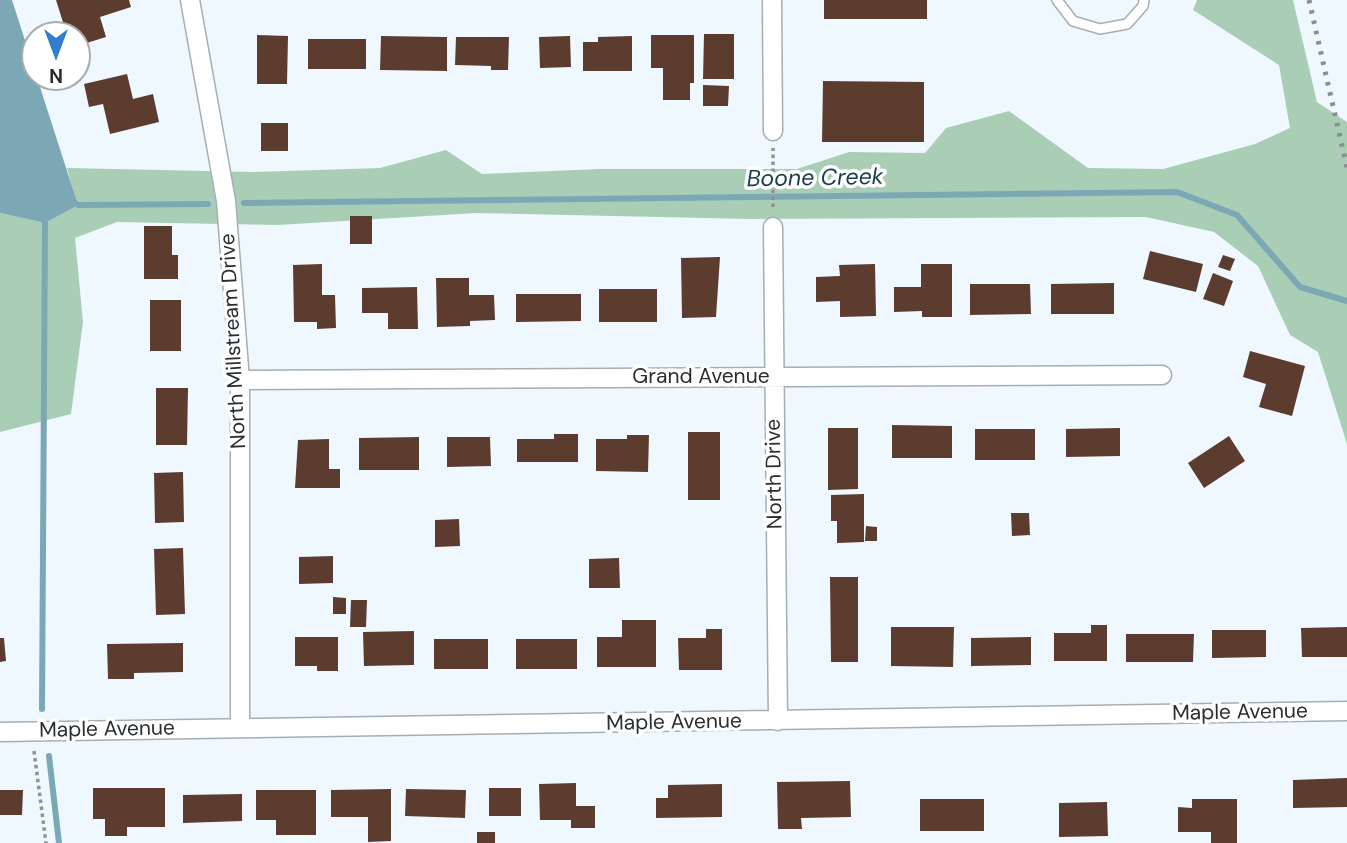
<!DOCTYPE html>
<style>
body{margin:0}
#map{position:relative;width:1347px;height:843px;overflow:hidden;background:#f0f8ff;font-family:"DM Sans",sans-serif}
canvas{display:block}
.north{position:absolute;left:21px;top:21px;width:70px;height:70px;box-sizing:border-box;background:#fff;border:2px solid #aaabac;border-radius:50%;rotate:180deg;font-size:19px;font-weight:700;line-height:28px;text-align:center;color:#2a2d30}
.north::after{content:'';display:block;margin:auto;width:24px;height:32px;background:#317ccd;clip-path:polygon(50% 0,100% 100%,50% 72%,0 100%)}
</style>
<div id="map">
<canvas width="1347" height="843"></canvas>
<div class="north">N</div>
</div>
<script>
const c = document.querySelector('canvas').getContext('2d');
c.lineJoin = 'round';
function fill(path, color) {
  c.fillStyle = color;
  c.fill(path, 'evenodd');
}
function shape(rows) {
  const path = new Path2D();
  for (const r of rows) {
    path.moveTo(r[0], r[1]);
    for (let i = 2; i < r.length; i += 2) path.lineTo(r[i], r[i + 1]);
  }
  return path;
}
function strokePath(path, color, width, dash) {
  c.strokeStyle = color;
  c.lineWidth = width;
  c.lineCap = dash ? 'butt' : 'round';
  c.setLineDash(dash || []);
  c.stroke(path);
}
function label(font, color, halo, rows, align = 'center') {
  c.font = font + ' "DM Sans",sans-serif';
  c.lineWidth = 7;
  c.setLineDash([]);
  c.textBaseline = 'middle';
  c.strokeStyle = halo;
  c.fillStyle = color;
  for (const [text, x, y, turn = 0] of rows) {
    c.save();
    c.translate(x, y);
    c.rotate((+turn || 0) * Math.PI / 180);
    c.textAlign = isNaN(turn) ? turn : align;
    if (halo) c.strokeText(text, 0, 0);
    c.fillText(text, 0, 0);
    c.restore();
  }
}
const forest = shape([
 [1197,0,1293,0,1317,102,1347,122,1347,444,1318,352,1290,335,1258,266,1214,232,1146,217,751,219,477,213,278,225,117,222,75,238,83,322,71,414,0,432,0,213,45,223,77,205,67,168,254,172,380,168,446,150,482,174,599,169,797,169,849,152,925,153,946,128,1009,111,1088,168,1163,169,1255,144,1290,128,1279,65,1193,10]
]);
const water = shape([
 [0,0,12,0,78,205,45,223,0,213]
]);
const stream = shape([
 [73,202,78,205,208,204],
 [244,203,1177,192,1237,215,1300,287,1347,301],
 [42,215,45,223,42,709],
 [49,756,59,843]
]);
const building = shape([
 [56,0,129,0,131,7,100,17,106,37,77,46,77,35,67,35],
 [824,0,927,0,927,19,824,19],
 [704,34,734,34,734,79,703,79],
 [257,35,288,36,287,84,257,84],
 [651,35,694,35,694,83,690,83,690,100,663,100,663,68,651,68],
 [381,36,447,37,447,71,380,70],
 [570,36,571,67,540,68,539,37],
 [632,36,632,71,583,71,583,42,598,42,598,37],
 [456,37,509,37,508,70,491,70,491,66,455,65],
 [308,39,366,39,366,69,308,69],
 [127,74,133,99,153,94,159,122,110,134,103,104,89,107,84,84],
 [823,81,924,82,924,142,822,142],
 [703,85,729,86,728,106,703,106],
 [261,123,288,123,288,151,261,151],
 [350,216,372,216,372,244,350,244],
 [144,226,172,226,172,255,178,255,178,279,144,279],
 [1150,251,1203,264,1196,292,1143,279],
 [1223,255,1235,259,1230,271,1218,267],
 [720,257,716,317,682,318,681,258],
 [322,264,322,295,335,295,336,328,317,329,317,322,294,322,293,265],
 [875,264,876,316,840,317,840,301,816,302,816,277,840,276,839,265],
 [921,264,952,264,952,317,922,317,922,311,894,312,894,287,921,287],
 [1213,273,1233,281,1224,306,1203,299],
 [436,278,469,278,469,295,494,295,495,320,470,321,470,326,437,327],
 [1114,283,1114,314,1051,314,1051,284],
 [970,284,1030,284,1031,314,970,315],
 [417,287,418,329,388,329,388,313,362,313,362,288],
 [599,289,657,289,657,322,599,322],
 [516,294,581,294,581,321,516,322],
 [150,300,181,300,181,351,150,351],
 [1250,351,1305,366,1292,416,1259,407,1266,384,1243,377],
 [156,388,188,388,187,445,156,445],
 [892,425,952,426,952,458,892,458],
 [828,428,858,428,858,489,828,490],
 [1120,428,1120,456,1066,457,1066,429],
 [975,429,1035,429,1035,460,975,460],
 [688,432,720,432,720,500,688,500],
 [554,434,578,434,578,462,517,462,517,439,554,439],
 [627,435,649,435,648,472,596,471,596,439,627,439],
 [1229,436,1245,461,1204,488,1188,463],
 [419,437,419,470,359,470,359,438],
 [447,437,490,437,491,466,447,467],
 [329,439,329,469,340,469,340,488,295,488,298,440],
 [183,472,184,522,155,523,154,473],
 [864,494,864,542,837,543,837,521,831,521,831,495],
 [1011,513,1029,513,1030,535,1012,536],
 [459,519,460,546,435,547,435,520],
 [866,526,877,527,877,541,865,541],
 [183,548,185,614,156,615,154,549],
 [333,556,333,583,299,584,299,557],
 [619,558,620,588,589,588,589,559],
 [830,577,858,577,858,662,831,662],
 [333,597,346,598,346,614,333,614],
 [351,600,367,600,366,627,350,627],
 [622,620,656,620,656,667,597,667,597,637,622,637],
 [1091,625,1107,625,1107,661,1054,661,1054,633,1091,633],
 [891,627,954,627,953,667,891,666],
 [1347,627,1347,657,1302,657,1301,628],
 [706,629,722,629,722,670,679,670,678,638,706,638],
 [1212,630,1266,630,1266,657,1212,658],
 [414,631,414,665,364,666,363,632],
 [1126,634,1194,634,1193,662,1126,662],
 [295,637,338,637,338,671,317,671,317,666,295,666],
 [1031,637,1031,665,971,666,971,638],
 [0,638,4,638,6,661,0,662],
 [434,639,488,639,488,669,434,669],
 [516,639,577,639,577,669,516,669],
 [183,643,183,672,134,673,134,679,108,679,107,644],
 [1347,778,1347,807,1293,808,1293,780],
 [850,781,851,817,801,818,802,829,778,829,777,782],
 [576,783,576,806,595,806,595,828,571,828,571,820,540,820,539,784],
 [722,784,722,817,656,818,656,798,668,798,668,785],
 [93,788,165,788,165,827,127,827,127,836,105,836,105,819,93,819],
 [489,788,521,788,521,816,489,816],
 [391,789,391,841,368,842,368,817,331,817,331,790],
 [406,789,466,790,465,818,405,816],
 [0,790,23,790,22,815,0,815],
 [256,790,316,790,316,835,276,835,276,820,256,820],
 [242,794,242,821,183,823,183,795],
 [920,799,984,799,984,831,920,831],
 [1192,799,1237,799,1237,843,1211,843,1211,832,1178,832,1178,807,1192,808],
 [1107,802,1108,836,1059,837,1059,803],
 [477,832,495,832,495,843,477,843]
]);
const path = shape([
 [773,207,773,148],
 [34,751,46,843]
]);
const service = shape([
 [1057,0,1073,21,1100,29,1127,24,1143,6,1144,0]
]);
const minor = shape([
 [190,0,226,201,240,380,240,728],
 [772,0,773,131],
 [773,227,778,721],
 [240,380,1162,375],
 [0,732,1347,711]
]);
const rail = shape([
 [1309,0,1347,168]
]);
const streetNames = [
 ["North Millstream Drive",234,341,-93],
 ["Grand Avenue",701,377],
 ["North Drive",775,474,-91],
 ["Maple Avenue",1240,713,-1],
 ["Maple Avenue",674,723,-1],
 ["Maple Avenue",107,730,-1]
];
const waterNames = [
 ["Boone Creek",815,179,-1]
];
fill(forest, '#aaceb5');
fill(water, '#7ca8b6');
strokePath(stream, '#7ca8b6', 6);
fill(building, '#5d3c30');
strokePath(service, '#a6aeb5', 12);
strokePath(minor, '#a6aeb5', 21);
strokePath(path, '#8d9297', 3.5, [3.5, 3.5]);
strokePath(service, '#fff', 9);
strokePath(minor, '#fff', 18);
strokePath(rail, '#888e92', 5, [3.5, 7]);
label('21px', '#2a2d30', '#fff', streetNames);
label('italic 23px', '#153e49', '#fff', waterNames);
</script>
